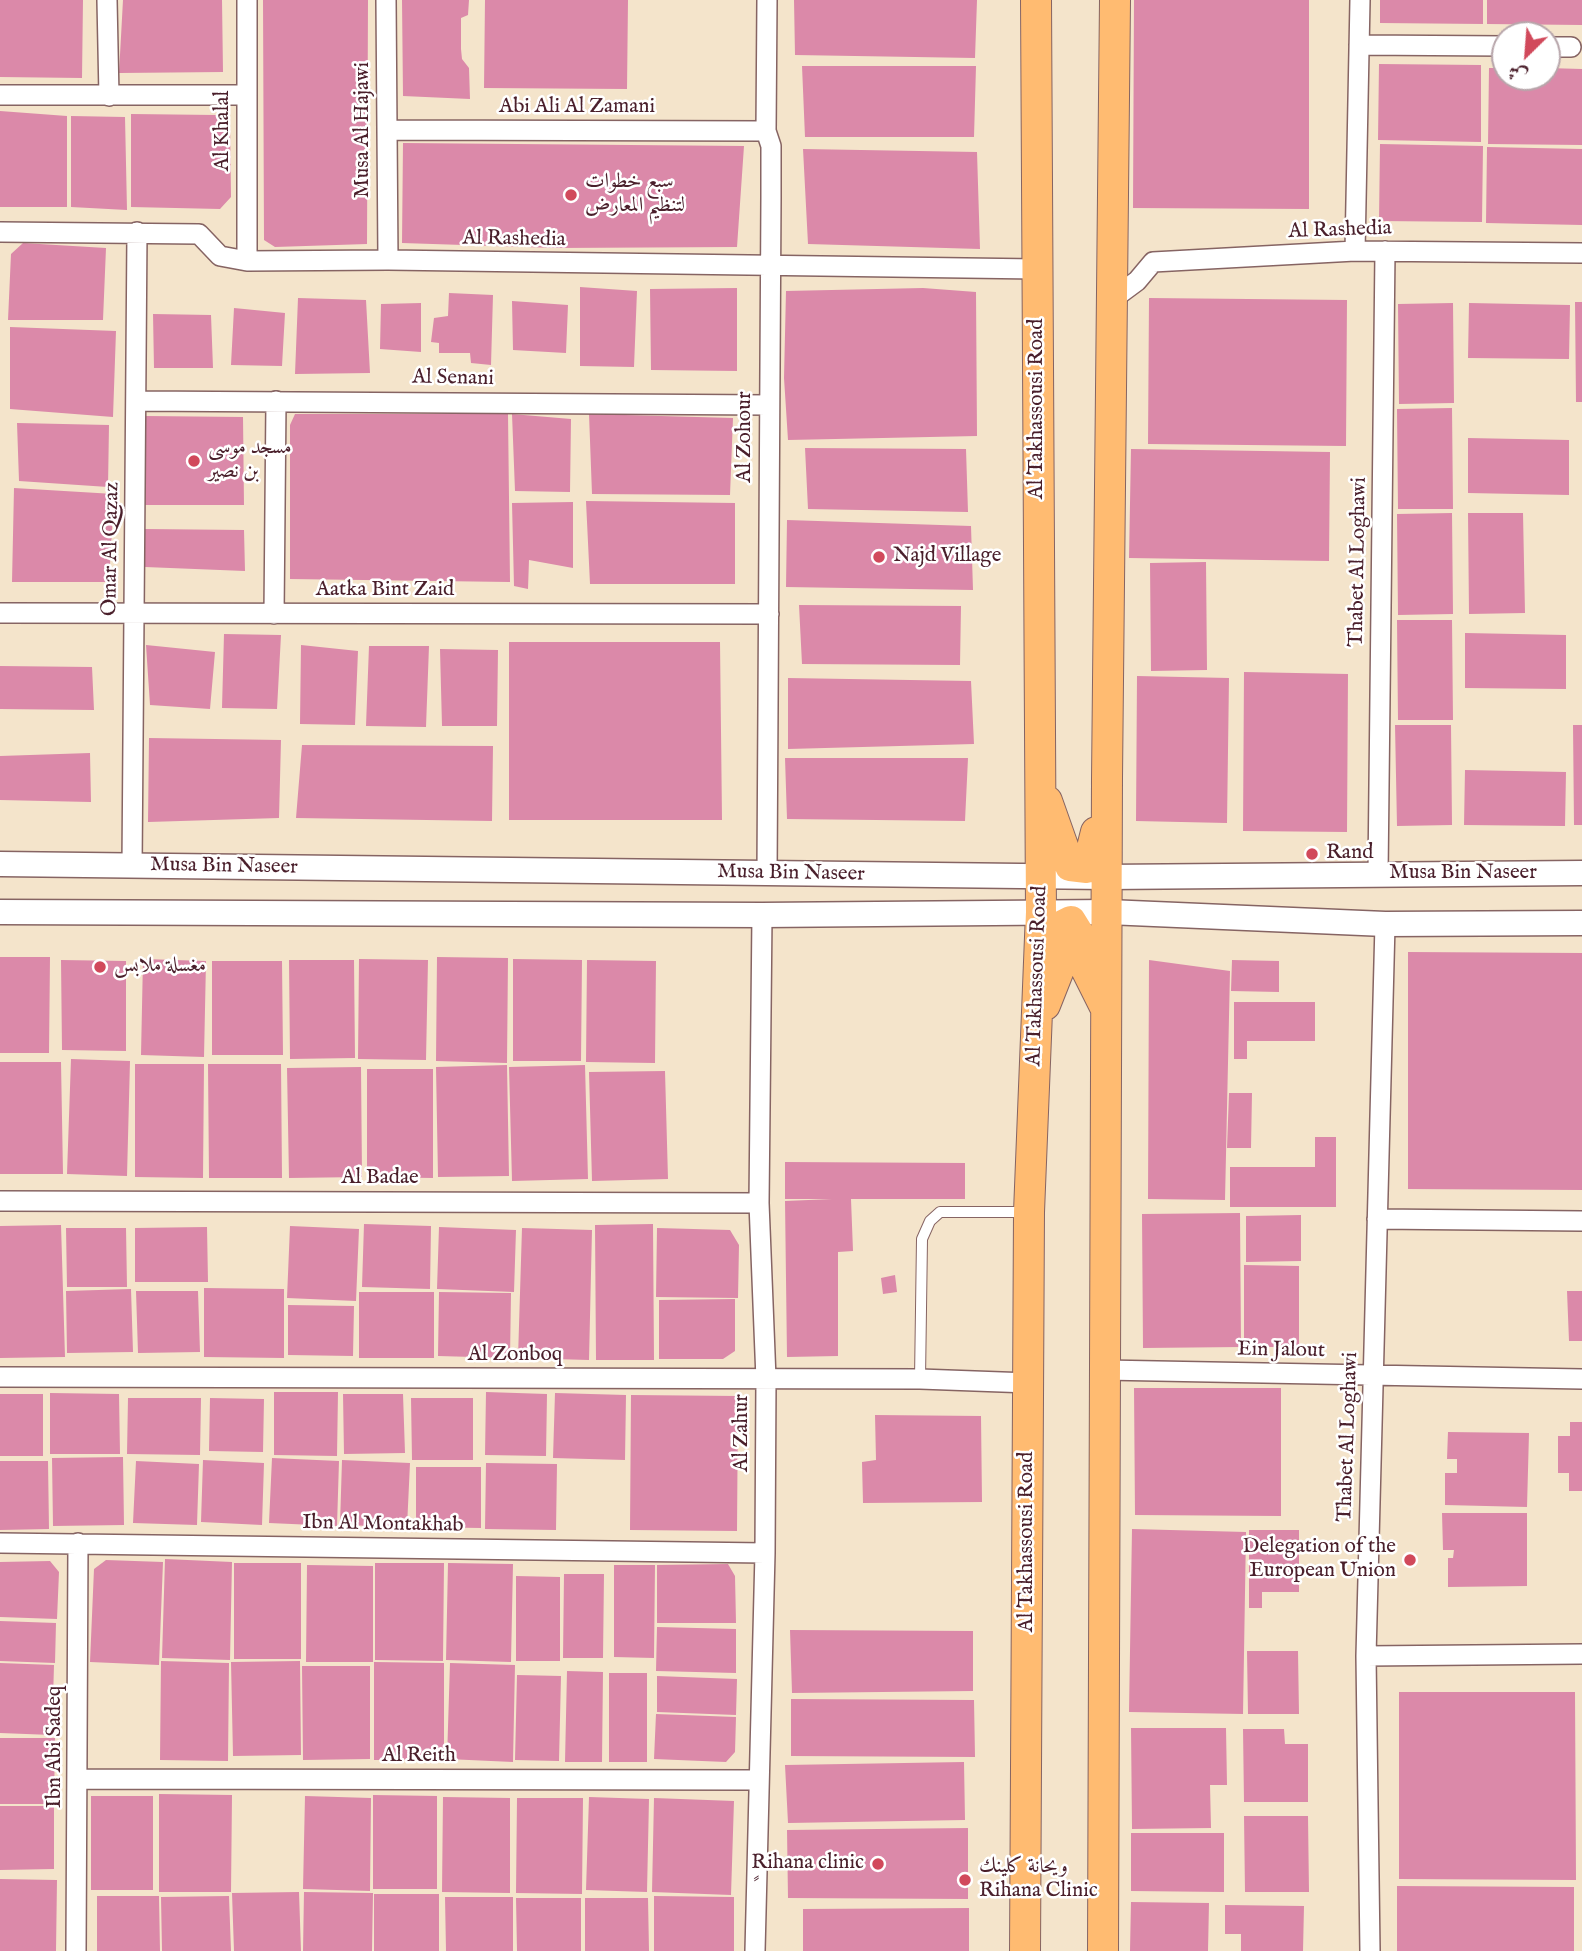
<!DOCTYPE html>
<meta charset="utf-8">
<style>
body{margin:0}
#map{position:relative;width:1582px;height:1951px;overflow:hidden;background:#f4e4cb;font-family:"IM FELL English",Amiri,serif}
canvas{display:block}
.north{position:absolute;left:1491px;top:21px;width:70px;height:70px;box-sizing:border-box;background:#fff;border:2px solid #b7a5aa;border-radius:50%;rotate:205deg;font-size:19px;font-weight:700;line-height:28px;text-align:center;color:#4a1f2b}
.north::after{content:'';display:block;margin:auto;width:24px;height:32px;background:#d1495b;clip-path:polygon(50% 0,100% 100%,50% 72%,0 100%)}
</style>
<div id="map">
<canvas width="1582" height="1951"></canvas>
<div class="north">ش</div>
</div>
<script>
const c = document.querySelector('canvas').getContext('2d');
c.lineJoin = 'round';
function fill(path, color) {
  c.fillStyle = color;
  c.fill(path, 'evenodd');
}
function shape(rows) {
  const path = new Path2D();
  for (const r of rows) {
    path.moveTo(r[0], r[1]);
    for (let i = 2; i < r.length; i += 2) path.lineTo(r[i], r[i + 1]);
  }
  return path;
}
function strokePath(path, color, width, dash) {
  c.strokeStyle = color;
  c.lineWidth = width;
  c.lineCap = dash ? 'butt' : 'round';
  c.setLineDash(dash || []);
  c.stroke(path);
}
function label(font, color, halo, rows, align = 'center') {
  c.font = font + ' "IM FELL English",Amiri,serif';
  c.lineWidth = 5;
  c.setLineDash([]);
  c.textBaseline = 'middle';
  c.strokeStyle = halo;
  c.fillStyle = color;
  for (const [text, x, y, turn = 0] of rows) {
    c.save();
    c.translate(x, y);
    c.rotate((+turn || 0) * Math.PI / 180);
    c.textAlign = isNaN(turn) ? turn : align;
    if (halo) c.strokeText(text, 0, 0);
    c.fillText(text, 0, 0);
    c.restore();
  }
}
const building = shape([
 [0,0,83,0,82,78,0,77],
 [123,0,222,0,223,72,119,73],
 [263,0,368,0,367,244,275,247,264,240],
 [402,0,469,0,468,15,461,18,461,49,462,59,469,68,470,99,403,96],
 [485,0,628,0,627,89,484,88],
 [794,0,977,0,975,58,795,55],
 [1134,0,1309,0,1309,209,1133,208],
 [1380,0,1483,0,1483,24,1380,23],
 [1487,0,1582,0,1582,25,1487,24],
 [1379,64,1481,65,1481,142,1378,140],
 [802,66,976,66,974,137,805,137],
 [1489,68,1505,68,1505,77,1547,77,1547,68,1582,69,1582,145,1488,144],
 [0,111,67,116,67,207,0,207],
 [131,114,216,115,230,122,231,197,220,209,131,207],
 [71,116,125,117,127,210,71,207],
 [403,143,744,146,737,247,556,248,402,243],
 [1380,144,1483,146,1482,222,1379,221],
 [1487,147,1582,149,1582,225,1486,223],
 [803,149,977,152,980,249,808,244],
 [23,243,106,248,103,320,8,320,11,254],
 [580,287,637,291,634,367,580,366],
 [737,288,737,371,651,370,650,289],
 [923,288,976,292,977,436,788,440,784,378,786,291],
 [449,293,493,295,491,365,471,363,470,353,439,353,439,343,431,342,434,318,448,316],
 [298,298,366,300,370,373,295,374],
 [1149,298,1347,300,1346,446,1148,444],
 [512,301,568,305,566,353,513,350],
 [1575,302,1582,302,1582,402,1576,402],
 [421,303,421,352,380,349,381,304],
 [1453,303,1454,403,1399,404,1398,304],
 [1469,303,1570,305,1569,359,1468,358],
 [234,308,285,313,282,366,231,365],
 [153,314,211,315,213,368,154,368],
 [10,327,116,331,113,417,10,409],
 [1452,408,1453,509,1398,509,1397,409],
 [295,414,508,414,510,582,290,579,290,425],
 [512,414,571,419,570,492,515,491],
 [589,414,733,418,730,495,592,494],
 [146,416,243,417,244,505,144,505],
 [17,423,109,425,108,487,19,481],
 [1468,438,1569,440,1569,495,1468,493],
 [805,448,966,449,968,512,808,509],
 [1131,449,1330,452,1329,561,1129,558],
 [14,488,114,494,109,582,12,582],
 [586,501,735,503,735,584,590,584],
 [573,502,573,568,529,560,528,589,514,586,512,503],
 [1452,513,1453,614,1398,615,1397,514],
 [1468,513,1523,513,1525,613,1469,614],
 [787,520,971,526,973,590,786,587],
 [145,529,244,530,245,571,145,567],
 [1206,562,1207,670,1151,671,1150,563],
 [799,605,961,606,960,665,802,664],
 [1397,620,1452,620,1453,720,1398,720],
 [1465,633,1566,635,1566,689,1465,688],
 [224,634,281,635,277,709,222,708],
 [509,642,720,642,722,820,509,820],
 [146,645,215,652,210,709,150,705],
 [301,645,358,651,355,725,300,724],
 [369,646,429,646,426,727,366,726],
 [440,649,498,650,497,726,442,726],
 [0,666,92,667,94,710,0,709],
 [1244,672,1348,674,1347,832,1243,831],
 [1137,676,1229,678,1227,823,1136,821],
 [788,678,971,681,974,744,788,749],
 [1395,725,1451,725,1452,825,1397,826],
 [1573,725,1582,725,1582,825,1574,825],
 [149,738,281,740,279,818,148,822],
 [302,745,493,746,492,821,296,818],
 [90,753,91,802,0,800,0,756],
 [785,758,968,758,965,821,787,819],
 [1465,770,1566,772,1565,826,1464,825],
 [1408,952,1582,953,1582,1190,1408,1189],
 [0,957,50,957,49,1053,0,1053],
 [437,957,508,958,507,1063,436,1061],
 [143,959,206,961,204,1057,141,1055],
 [359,959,428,960,426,1060,358,1059],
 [513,959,582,960,581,1061,513,1061],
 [61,960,126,961,126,1051,62,1050],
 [289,960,354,960,355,1058,290,1059],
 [587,960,656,961,655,1063,586,1062],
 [1149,960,1230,971,1225,1200,1148,1199],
 [1232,960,1279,961,1279,992,1231,991],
 [212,961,282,961,283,1055,212,1055],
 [1234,1002,1315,1002,1315,1041,1247,1041,1247,1059,1234,1059],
 [71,1059,130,1061,127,1176,67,1174],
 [0,1062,61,1062,63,1174,0,1174],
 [135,1064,204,1064,203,1178,135,1177],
 [208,1064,281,1064,282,1178,209,1178],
 [507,1065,509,1176,438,1177,436,1067],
 [585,1065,588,1179,512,1181,509,1067],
 [361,1067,362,1177,289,1178,287,1068],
 [367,1069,433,1069,433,1178,367,1177],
 [665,1071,668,1179,592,1181,589,1072],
 [1229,1093,1252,1093,1251,1148,1227,1148],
 [1315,1137,1336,1137,1336,1207,1230,1207,1230,1167,1315,1167],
 [785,1162,965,1163,965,1199,851,1199,853,1251,838,1252,838,1356,787,1357,785,1201,832,1199,785,1199],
 [1240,1213,1241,1347,1143,1348,1142,1214],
 [1301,1215,1301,1261,1246,1262,1246,1216],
 [364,1224,431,1226,430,1289,362,1287],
 [653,1224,654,1360,596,1360,595,1225],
 [61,1225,65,1357,0,1358,0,1226],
 [290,1226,359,1229,356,1301,287,1298],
 [207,1227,208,1282,135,1282,135,1228],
 [439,1227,516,1230,514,1292,437,1289],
 [66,1228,126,1228,127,1287,67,1287],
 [522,1228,592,1230,589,1360,518,1358],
 [657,1228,730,1230,739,1245,738,1298,656,1297],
 [1244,1265,1299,1266,1299,1347,1244,1347],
 [895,1275,897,1292,883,1294,881,1278],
 [204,1288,284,1289,284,1358,204,1357],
 [131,1289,133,1352,67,1353,66,1291],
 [136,1291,198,1291,200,1352,138,1353],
 [1567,1291,1582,1291,1582,1341,1569,1341],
 [359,1292,434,1292,434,1358,359,1358],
 [439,1292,511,1293,510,1358,438,1356],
 [735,1299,735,1351,723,1359,659,1359,659,1300],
 [288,1305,354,1306,353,1356,288,1355],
 [1134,1388,1281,1388,1281,1516,1135,1515],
 [274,1392,338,1392,337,1456,274,1455],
 [486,1392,547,1394,546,1456,485,1455],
 [50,1393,119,1394,120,1454,50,1454],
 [555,1393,626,1395,625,1460,553,1458],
 [0,1394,43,1394,43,1456,0,1456],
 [343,1394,403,1394,405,1453,344,1454],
 [631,1395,738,1396,737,1531,630,1530],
 [128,1398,201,1398,200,1455,127,1454],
 [210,1398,264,1399,263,1452,209,1451],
 [411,1398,473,1398,473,1460,412,1460],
 [875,1415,981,1416,982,1502,863,1503,862,1462,876,1460],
 [1570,1422,1582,1422,1582,1491,1569,1491,1569,1473,1558,1473,1558,1436,1570,1436],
 [1448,1432,1529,1433,1527,1507,1445,1505,1445,1473,1457,1473,1457,1459,1447,1459],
 [123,1457,124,1525,53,1526,52,1458],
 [272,1458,339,1461,337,1526,269,1523],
 [203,1460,264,1463,262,1525,201,1522],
 [342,1460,410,1463,407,1527,340,1525],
 [0,1461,48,1461,49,1529,0,1530],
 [136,1461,199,1464,197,1525,133,1523],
 [486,1463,557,1464,556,1530,485,1529],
 [416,1467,481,1467,481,1528,416,1527],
 [1442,1513,1527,1513,1527,1586,1448,1587,1448,1558,1453,1558,1454,1550,1443,1550],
 [1132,1529,1246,1532,1243,1714,1129,1712],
 [1249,1530,1299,1530,1299,1592,1262,1592,1262,1608,1249,1608],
 [165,1559,232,1562,230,1660,162,1658],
 [106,1560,163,1562,159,1665,90,1662,94,1569],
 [50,1561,59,1572,57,1619,0,1617,0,1562],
 [234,1563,301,1563,301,1659,234,1659],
 [375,1563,444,1563,443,1661,375,1660],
 [448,1563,513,1564,511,1662,446,1660],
 [728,1564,735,1576,736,1623,657,1623,657,1565],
 [307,1565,373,1566,373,1662,306,1662],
 [614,1565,655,1565,654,1658,614,1657],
 [564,1574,604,1574,603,1658,563,1658],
 [516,1576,560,1577,560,1661,516,1661],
 [0,1621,56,1623,55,1663,0,1661],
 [657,1627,736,1629,736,1673,656,1671],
 [790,1630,973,1631,973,1691,792,1693],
 [1247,1651,1298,1651,1299,1714,1248,1714],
 [161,1661,229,1663,228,1761,160,1760],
 [300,1661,301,1755,233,1756,231,1662],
 [374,1662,444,1663,444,1760,374,1760],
 [0,1663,54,1665,52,1735,0,1733],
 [450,1663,515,1665,513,1762,447,1759],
 [302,1666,370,1666,370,1759,303,1760],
 [567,1671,603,1672,602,1762,565,1762],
 [609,1673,647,1673,647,1762,609,1762],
 [517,1675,561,1676,559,1761,515,1760],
 [657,1676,737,1679,736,1715,657,1712],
 [1399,1692,1575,1692,1576,1880,1399,1879],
 [791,1699,974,1700,975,1757,791,1756],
 [656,1714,736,1717,735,1752,726,1762,654,1759],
 [1131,1728,1226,1728,1227,1785,1210,1785,1211,1828,1132,1829],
 [1243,1729,1284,1729,1285,1744,1308,1744,1308,1802,1244,1802],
 [0,1738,55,1738,54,1804,0,1804],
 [964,1762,965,1820,788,1823,785,1765],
 [159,1794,232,1795,231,1892,159,1892],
 [373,1795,437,1796,437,1889,373,1889],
 [91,1796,153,1796,153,1890,91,1890],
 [305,1796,371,1798,370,1891,303,1889],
 [443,1797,510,1798,510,1893,442,1892],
 [589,1797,649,1799,647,1892,586,1890],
 [517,1798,583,1798,582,1894,516,1893],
 [654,1798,734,1801,731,1895,652,1892],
 [0,1806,54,1806,54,1869,0,1870],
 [1244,1816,1308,1816,1309,1892,1245,1892],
 [968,1828,968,1899,788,1898,787,1830],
 [1131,1833,1224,1833,1224,1892,1131,1891],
 [0,1879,57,1880,56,1951,0,1951],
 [1397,1886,1574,1887,1574,1951,1397,1951],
 [299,1892,301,1951,234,1951,232,1893],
 [304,1892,373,1893,372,1951,303,1951],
 [374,1894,439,1894,439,1951,374,1951],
 [97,1896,159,1896,160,1951,97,1951],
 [229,1896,231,1951,162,1951,161,1897],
 [654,1896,734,1897,734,1951,654,1951],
 [445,1897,513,1897,513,1951,446,1951],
 [516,1898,581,1898,581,1951,517,1951],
 [585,1898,648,1898,649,1951,585,1951],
 [1131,1902,1209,1903,1208,1951,1130,1951],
 [1225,1905,1304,1906,1303,1951,1241,1951,1241,1934,1225,1934],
 [969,1908,969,1951,803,1951,803,1909]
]);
const service = shape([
 [920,1379,922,1239,930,1221,940,1212,1025,1212]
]);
const minor = shape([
 [107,0,109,96],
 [247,0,247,261],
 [386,0,388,260],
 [1359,45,1505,46],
 [1547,47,1571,47],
 [0,95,247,95],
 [387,130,766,131],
 [0,232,199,234,220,256,247,261,388,260,1037,269],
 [1355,251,1360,0],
 [1114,298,1137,281,1153,262,1355,251,1582,253],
 [136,401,769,405],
 [0,613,769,614],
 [274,614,276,401],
 [132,866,137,232],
 [767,874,771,197,771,146,766,131,767,0],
 [1378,874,1385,251],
 [0,1201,759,1203],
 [1377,1219,1582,1221],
 [1104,1370,1582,1379],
 [0,1377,920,1379,1029,1383],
 [0,1543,765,1553],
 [1366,1656,1582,1654],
 [79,1779,758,1780],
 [76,1951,78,1543],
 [755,1951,765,1553,766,1379,759,1203,762,915],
 [1370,1951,1366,1656,1385,924]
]);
const tertiary = shape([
 [0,864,1106,877,1582,873],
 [0,912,762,915,1108,912,1385,924,1582,923]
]);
const primary = shape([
 [1047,801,1070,866,1087,868,1096,832],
 [1045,1005,1062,962,1063,925,1071,921,1079,934,1082,961,1105,1007],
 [1025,1951,1029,1212,1041,912,1036,0],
 [1103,1951,1107,778,1115,0]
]);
const markers = [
 [571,195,7,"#d1495b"],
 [194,461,7,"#d1495b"],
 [879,557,7,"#d1495b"],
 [1312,854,7,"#d1495b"],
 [100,967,7,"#d1495b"],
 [1410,1560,7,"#d1495b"],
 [878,1864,7,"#d1495b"],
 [965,1880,7,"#d1495b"]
];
const streetNames = [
 ["Abi Ali Al Zamani",577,108],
 ["Musa Al Hajawi",364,130,-90],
 ["Al Khalal",224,131,-90],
 ["Al Rashedia",1340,231,-2],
 ["Al Rashedia",514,240,1],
 ["Al Senani",453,379,1],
 ["Al Takhassousi Road",1038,409,-90],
 ["Al Zohour",746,437,-90],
 ["Omar Al Qazaz",112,549,-89],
 ["Thabet Al Loghawi",1359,562,-89],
 ["Aatka Bint Zaid",385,591],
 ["Musa Bin Naseer",224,867,1],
 ["Musa Bin Naseer",791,874,1],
 ["Musa Bin Naseer",1463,874],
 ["Al Takhassousi Road",1038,976,-88],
 ["Al Badae",380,1179],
 ["Ein Jalout",1281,1351,1],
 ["Al Zonboq",515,1356],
 ["Al Zahur",743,1433,-90],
 ["Thabet Al Loghawi",1349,1437,-88],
 ["Ibn Al Montakhab",383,1525,1],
 ["Al Takhassousi Road",1028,1542,-90],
 ["Ibn Abi Sadeq",56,1747,-90],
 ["Al Reith",419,1757]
];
const poiNames = [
 ["سبع خطوات",585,183],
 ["لتنظيم المعارض",585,207],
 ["مسجد موسى",208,449],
 ["بن نصير",208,473],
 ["Najd Village",893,557],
 ["Rand",1326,854],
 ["مغسلة ملابس",114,967],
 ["Delegation of the",1396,1548,"right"],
 ["European Union",1396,1572,"right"],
 ["ٍRihana clinic",864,1864,"right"],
 ["ويحانة كلينك",979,1868],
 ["Rihana Clinic",979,1892]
];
fill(building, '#db89a9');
strokePath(service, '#866463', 12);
strokePath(minor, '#866463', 22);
strokePath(tertiary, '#866463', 27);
strokePath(primary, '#866463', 32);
strokePath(service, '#fff', 10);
strokePath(minor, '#fff', 19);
strokePath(tertiary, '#fff', 24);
strokePath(primary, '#ffbb71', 30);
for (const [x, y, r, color] of markers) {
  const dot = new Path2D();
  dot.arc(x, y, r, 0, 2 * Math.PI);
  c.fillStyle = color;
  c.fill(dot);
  strokePath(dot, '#fff', 2.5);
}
label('21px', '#4a1f2b', '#fff', streetNames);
label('21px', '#4a1f2b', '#fff', poiNames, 'left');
</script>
